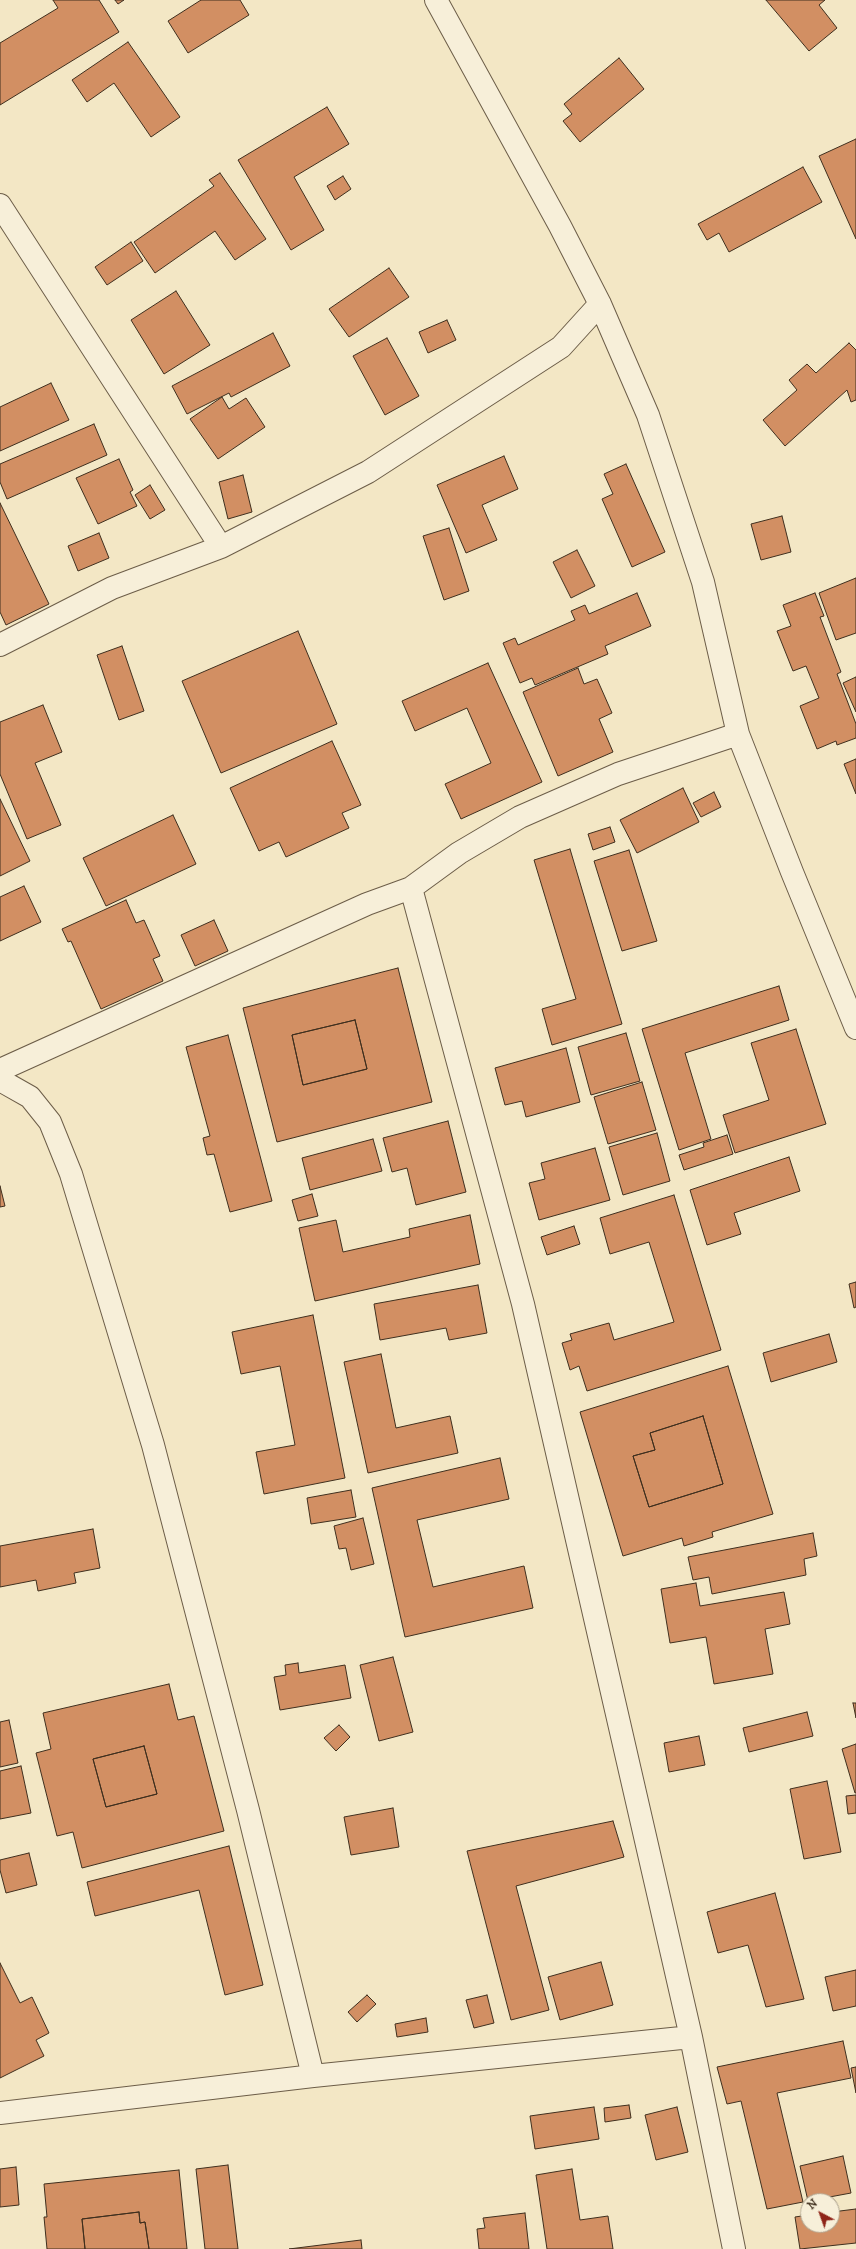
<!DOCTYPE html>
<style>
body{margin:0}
#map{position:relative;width:856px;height:2249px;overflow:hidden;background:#f3e7c5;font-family:"IM FELL DW Pica",serif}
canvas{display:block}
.north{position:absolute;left:800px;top:2193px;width:40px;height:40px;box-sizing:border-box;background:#f7efd9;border:1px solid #ada28e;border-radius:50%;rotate:319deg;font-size:11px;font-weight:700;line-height:16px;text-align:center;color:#3f2f1e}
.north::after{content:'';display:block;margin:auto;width:14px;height:18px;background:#8f2418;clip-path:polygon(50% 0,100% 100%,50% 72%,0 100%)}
</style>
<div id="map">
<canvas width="856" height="2249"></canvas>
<div class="north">N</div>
</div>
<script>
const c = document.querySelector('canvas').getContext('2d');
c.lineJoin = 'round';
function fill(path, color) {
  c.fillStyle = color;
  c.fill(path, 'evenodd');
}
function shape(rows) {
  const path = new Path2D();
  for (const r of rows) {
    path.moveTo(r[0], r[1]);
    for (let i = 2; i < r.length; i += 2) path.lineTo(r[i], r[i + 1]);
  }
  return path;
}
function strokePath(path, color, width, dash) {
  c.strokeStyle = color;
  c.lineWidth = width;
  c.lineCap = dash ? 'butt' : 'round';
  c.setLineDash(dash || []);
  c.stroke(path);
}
const building = shape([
 [53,0,99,0,119,32,0,105,0,43,58,8,53,0],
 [115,0,124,0,118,4,115,0],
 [201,0,240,0,249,15,188,53,168,21,201,0],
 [766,0,825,0,819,5,837,28,809,51,766,0],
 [128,42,180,117,151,137,114,83,87,102,72,80,128,42],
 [619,58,644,89,580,142,563,121,572,114,564,104,619,58],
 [327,107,349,144,294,177,324,230,291,250,238,160,327,107],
 [856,139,856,239,819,156,856,139],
 [803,167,822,202,729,252,719,233,707,240,698,224,803,167],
 [220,173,266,239,235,260,215,231,155,273,134,242,214,186,209,180,220,173],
 [343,176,351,189,335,200,327,186,343,176],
 [131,242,143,261,107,285,95,267,131,242],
 [389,268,409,297,349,337,329,309,389,268],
 [176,291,210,345,164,374,131,320,176,291],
 [447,320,456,340,428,353,419,332,447,320],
 [273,333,290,366,231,397,229,393,187,414,172,386,273,333],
 [387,338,419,396,385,415,353,356,387,338],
 [849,343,856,350,856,400,851,402,847,390,785,446,763,420,797,390,789,380,807,364,816,373,849,343],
 [51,383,69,420,0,451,0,407,51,383],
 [222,397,229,409,246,398,265,427,218,459,190,419,222,397],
 [94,424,107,455,7,499,0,482,0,464,94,424],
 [504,456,518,489,482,505,497,540,466,553,437,485,504,456],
 [119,459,133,490,130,492,137,506,98,524,76,478,119,459],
 [626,464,665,552,632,567,602,499,613,494,604,474,626,464],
 [243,475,252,512,228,519,219,482,243,475],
 [150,485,165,510,150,519,135,495,150,485],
 [0,503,49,604,6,625,0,612,0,503],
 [782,516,791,552,761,560,751,524,782,516],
 [449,528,469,591,444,600,423,536,449,528],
 [99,533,109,558,78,571,68,546,99,533],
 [577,550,595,586,571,598,553,562,577,550],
 [856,578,856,633,836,640,819,593,856,578],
 [637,593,651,626,605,646,608,654,535,685,532,678,520,683,503,643,515,638,518,645,575,620,571,611,585,605,589,614,637,593],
 [815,593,824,616,820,617,841,672,837,674,856,724,856,738,837,745,836,741,817,749,800,706,819,698,806,666,793,671,777,631,791,626,783,605,815,593],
 [298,631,337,724,221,773,182,681,298,631],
 [122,646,144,711,119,720,97,655,122,646],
 [488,663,542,782,461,819,445,784,491,763,467,708,415,731,402,701,488,663],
 [578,668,584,684,597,679,612,713,599,719,613,752,558,776,523,692,578,668],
 [856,677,856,712,843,683,856,677],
 [43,705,62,752,35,763,61,825,27,839,0,774,0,722,43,705],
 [332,741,361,805,342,813,349,828,286,857,279,842,259,851,230,788,332,741],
 [856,759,856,794,844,764,856,759],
 [683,788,699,822,637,853,620,820,683,788],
 [714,792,721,807,701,817,693,803,714,792],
 [0,799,30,861,0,876,0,799],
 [173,815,196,864,106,906,83,858,173,815],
 [610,827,615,842,593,850,588,834,610,827],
 [570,849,622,1024,552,1045,542,1009,576,999,534,860,570,849],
 [629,850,657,941,622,951,594,861,629,850],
 [24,886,41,922,0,941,0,897,24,886],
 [126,900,136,923,144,920,160,956,153,959,163,981,101,1009,71,941,68,942,62,929,126,900],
 [214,920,228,951,195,966,181,935,214,920],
 [398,968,432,1102,277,1142,243,1008,398,968],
 [355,1020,367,1069,303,1085,292,1035,355,1020],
 [779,986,789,1020,685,1053,711,1139,679,1150,642,1029,779,986],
 [355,1020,367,1069,303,1085,292,1035,355,1020],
 [796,1029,826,1124,735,1153,723,1115,769,1100,751,1043,796,1029],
 [626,1033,640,1081,591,1095,578,1047,626,1033],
 [228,1035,272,1201,230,1212,214,1154,207,1155,203,1138,210,1136,186,1047,228,1035],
 [566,1048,580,1102,526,1117,522,1101,505,1105,495,1068,566,1048],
 [642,1082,656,1130,608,1144,594,1097,642,1082],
 [448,1121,466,1192,416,1205,407,1168,392,1172,383,1138,448,1121],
 [657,1133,670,1181,623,1195,609,1147,657,1133],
 [727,1135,733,1154,684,1170,679,1155,704,1147,703,1143,727,1135],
 [373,1139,382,1171,310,1190,302,1158,373,1139],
 [595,1148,610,1200,539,1220,529,1183,545,1179,541,1163,595,1148],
 [789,1157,800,1191,734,1213,741,1234,707,1245,690,1190,789,1157],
 [0,1186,5,1206,0,1207,0,1186],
 [312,1194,318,1216,298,1221,292,1200,312,1194],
 [674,1195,721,1350,587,1391,579,1366,570,1370,562,1343,572,1340,570,1334,609,1323,614,1340,674,1322,649,1242,610,1254,600,1218,674,1195],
 [470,1215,480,1264,315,1301,299,1228,336,1220,343,1252,410,1237,409,1229,470,1215],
 [574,1226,580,1244,547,1255,541,1237,574,1226],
 [856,1282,856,1307,854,1308,849,1284,856,1282],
 [478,1285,487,1333,449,1340,446,1328,380,1340,374,1304,478,1285],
 [313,1315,345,1478,264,1494,256,1452,295,1445,280,1366,241,1374,232,1332,313,1315],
 [829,1334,837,1362,771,1382,763,1353,829,1334],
 [381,1354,396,1428,450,1416,458,1453,368,1473,344,1362,381,1354],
 [728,1366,773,1514,712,1532,713,1537,684,1546,682,1538,623,1556,580,1412,728,1366],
 [703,1416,723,1484,649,1507,633,1456,655,1450,650,1433,703,1416],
 [703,1416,723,1484,649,1507,633,1456,655,1450,650,1433,703,1416],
 [500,1458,509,1499,417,1520,433,1587,524,1566,533,1608,405,1637,372,1488,500,1458],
 [351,1490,356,1517,311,1524,307,1498,351,1490],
 [363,1518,374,1564,351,1570,346,1548,339,1549,334,1526,363,1518],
 [93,1529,100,1568,74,1573,76,1583,38,1591,36,1580,0,1587,0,1546,93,1529],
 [813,1533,817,1556,804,1559,806,1575,712,1594,709,1577,693,1580,688,1557,813,1533],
 [696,1583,700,1606,784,1592,790,1624,765,1629,773,1674,714,1684,706,1637,670,1643,661,1589,696,1583],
 [393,1657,413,1732,379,1741,360,1665,393,1657],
 [298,1663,299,1673,345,1665,351,1698,280,1710,274,1677,286,1675,285,1665,298,1663],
 [169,1684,178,1720,194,1716,224,1831,82,1868,73,1832,57,1836,36,1753,51,1749,43,1713,169,1684],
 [144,1746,157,1794,106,1807,93,1759,144,1746],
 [853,1703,856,1703,856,1718,853,1703],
 [807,1712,813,1736,749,1752,743,1728,807,1712],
 [9,1720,18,1763,0,1767,0,1722,9,1720],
 [339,1725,350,1737,336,1751,324,1738,339,1725],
 [699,1736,705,1765,669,1772,664,1743,699,1736],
 [856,1744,856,1793,855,1793,842,1749,856,1744],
 [144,1746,157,1794,106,1807,93,1759,144,1746],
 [21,1766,31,1813,0,1819,0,1771,21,1766],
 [827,1781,841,1852,804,1859,790,1789,827,1781],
 [856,1795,856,1813,848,1814,846,1796,856,1795],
 [393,1808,399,1847,351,1855,344,1817,393,1808],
 [613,1821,624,1857,516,1886,549,2010,511,2020,467,1851,613,1821],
 [229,1846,263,1985,225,1995,199,1890,95,1916,87,1882,229,1846],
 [29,1853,37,1885,6,1893,0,1870,0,1860,29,1853],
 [775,1893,804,1999,766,2007,748,1945,718,1953,707,1912,775,1893],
 [601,1962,613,2005,560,2020,548,1977,601,1962],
 [0,1963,20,2003,32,1997,49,2033,36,2040,44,2056,0,2078,0,1963],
 [856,1970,856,2006,833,2011,825,1977,856,1970],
 [367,1995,376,2004,357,2022,348,2012,367,1995],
 [487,1995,494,2023,474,2028,466,2000,487,1995],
 [426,2018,428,2032,397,2037,395,2024,426,2018],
 [843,2041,851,2078,777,2093,803,2202,767,2209,741,2101,727,2104,717,2067,843,2041],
 [856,2067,856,2093,851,2068,856,2067],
 [629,2105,631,2118,605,2122,604,2108,629,2105],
 [594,2107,599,2139,535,2149,530,2116,594,2107],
 [677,2107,688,2152,656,2160,645,2115,677,2107],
 [843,2156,851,2193,808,2201,800,2166,843,2156],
 [228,2165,238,2249,205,2249,196,2169,228,2165],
 [16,2167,19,2205,0,2207,0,2169,16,2167],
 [572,2169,580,2220,608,2216,613,2249,547,2249,536,2175,572,2169],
 [179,2170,187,2249,149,2249,145,2222,140,2223,139,2212,82,2219,85,2249,47,2249,44,2217,47,2217,44,2184,179,2170],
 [856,2209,856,2243,800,2249,795,2217,808,2215,808,2225,832,2225,832,2212,856,2209],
 [139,2212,140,2223,145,2222,149,2249,85,2249,82,2219,139,2212],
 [525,2213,529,2249,479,2249,477,2229,485,2228,483,2218,525,2213],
 [361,2240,362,2249,289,2249,361,2240]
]);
const minor = shape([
 [436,0,560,226,600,304,648,415,703,582,738,734,792,872,856,1028],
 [0,205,221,547],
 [0,645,112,588,221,547,368,472,561,347,600,304],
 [411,888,523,1304,691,2037,734,2249],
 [0,1070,367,904,411,888,459,853,520,817,618,774,738,734],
 [0,1080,30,1097,50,1122,71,1174,153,1445,248,1810,313,2076],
 [0,2113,313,2076,691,2037]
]);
fill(building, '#d28f63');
strokePath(building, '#3f2f1e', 1);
strokePath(minor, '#6c5d48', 24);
strokePath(minor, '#f7efd9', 22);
</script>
